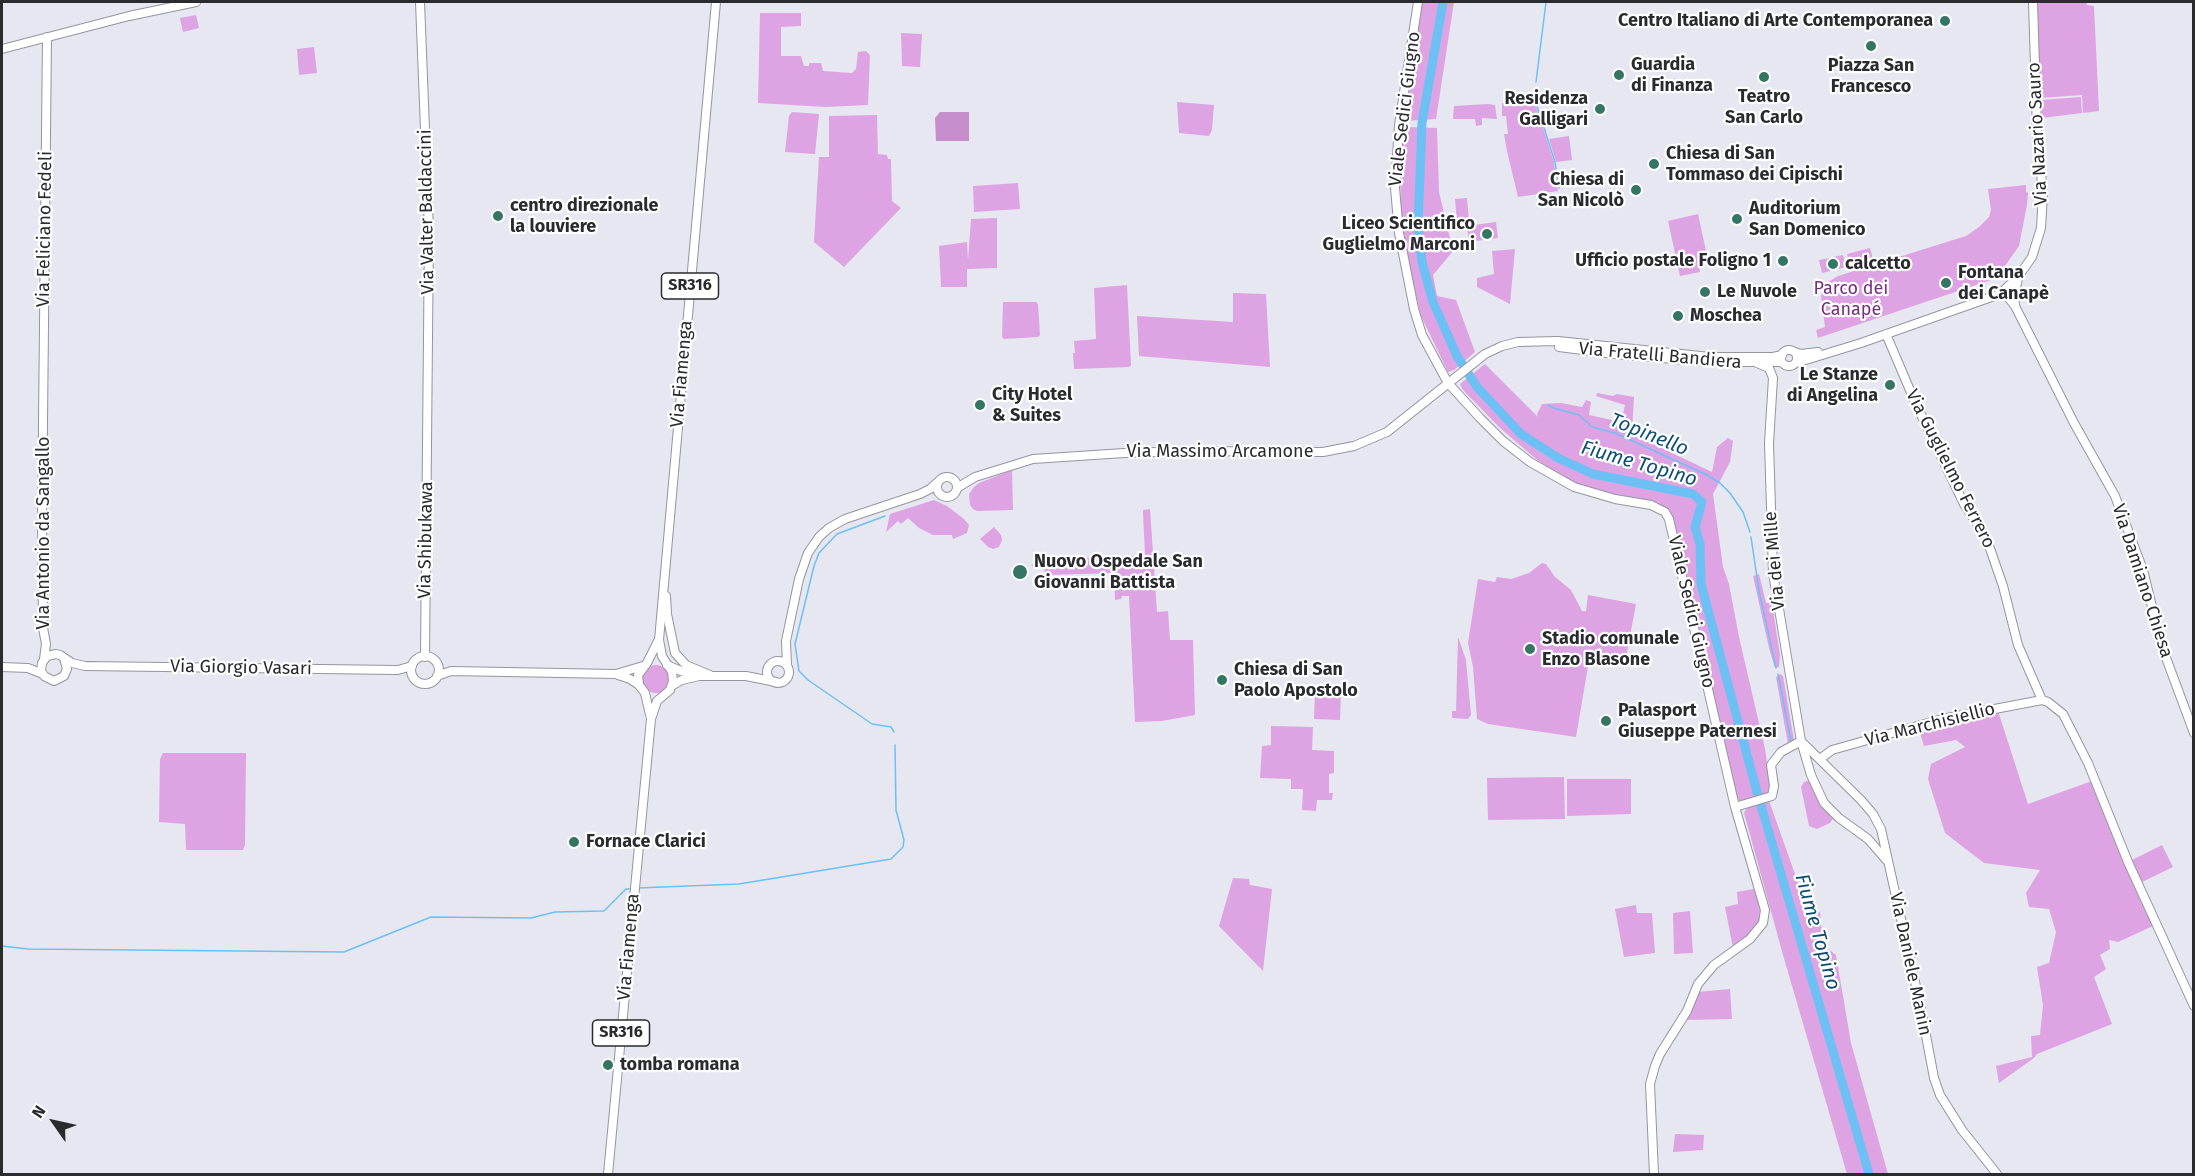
<!DOCTYPE html>
<meta charset="utf-8">
<style>
body{margin:0}
#map{position:relative;width:2195px;height:1176px;overflow:hidden;background:#e6e7f1;font-family:"Fira Sans",sans-serif}
canvas{display:block}
.frame{position:absolute;inset:0;border:3px solid #2a2b2e;pointer-events:none}
.north{position:absolute;left:24px;top:1092px;width:60px;height:60px;-webkit-text-stroke:4px #fff;paint-order:stroke;rotate:304deg;font-size:16px;font-weight:700;line-height:24px;text-align:center;color:#2a2b2e}
.north::after{content:'';display:block;margin:auto;width:21px;height:27px;background:#2a2b2e;clip-path:polygon(50% 0,100% 100%,50% 72%,0 100%)}
</style>
<div id="map">
<canvas width="2195" height="1176"></canvas>
<div class="frame"></div>
<div class="north">N</div>
</div>
<script>
const c = document.querySelector('canvas').getContext('2d');
c.lineJoin = 'round';
function fill(path, color) {
  c.fillStyle = color;
  c.fill(path, 'evenodd');
}
function shape(rows) {
  const path = new Path2D();
  for (const r of rows) {
    if (r.length === 3) {
      path.moveTo(r[0] + r[2], r[1]);
      path.arc(r[0], r[1], r[2], 0, 2 * Math.PI);
      continue;
    }
    path.moveTo(r[0], r[1]);
    for (let i = 2; i < r.length; i += 2) path.lineTo(r[i], r[i + 1]);
  }
  return path;
}
function strokePath(path, color, width, dash) {
  c.strokeStyle = color;
  c.lineWidth = width;
  c.lineCap = dash ? 'butt' : 'round';
  c.setLineDash(dash || []);
  c.stroke(path);
}
function label(font, color, halo, rows, align = 'center') {
  c.font = font + ' "Fira Sans",sans-serif';
  c.lineWidth = 4.5;
  c.setLineDash([]);
  c.textBaseline = 'middle';
  c.strokeStyle = halo;
  c.fillStyle = color;
  for (const [text, x, y, turn = 0] of rows) {
    c.save();
    c.translate(x, y);
    c.rotate((+turn || 0) * Math.PI / 180);
    c.textAlign = isNaN(turn) ? turn : align;
    if (halo) c.strokeText(text, 0, 0);
    c.fillText(text, 0, 0);
    c.restore();
  }
}
const green = shape([
 [1422,2,1454,2,1436,119,1405,121],
 [2041,2,2086,2,2087,5,2094,6,2099,111,2083,113,2082,95,2040,98,2034,4,2041,3],
 [760,13,801,13,801,26,781,27,781,56,801,56,804,66,809,66,809,63,821,63,823,71,852,73,856,69,858,52,866,51,870,55,868,105,825,107,758,103],
 [196,15,199,28,183,32,180,18],
 [901,33,922,34,920,67,902,66],
 [314,47,317,73,299,75,297,49],
 [2081,97,2082,113,2042,118,2041,100],
 [1177,102,1214,105,1212,130,1209,136,1179,133],
 [1502,103,1535,103,1554,162,1558,191,1518,197,1507,151,1504,134,1508,134,1506,116,1502,116],
 [1488,104,1495,105,1497,119,1482,118,1482,125,1476,126,1475,119,1453,119,1454,106],
 [792,112,819,114,815,154,785,152,789,116],
 [877,115,878,154,887,155,888,159,891,159,892,201,901,208,844,267,814,242,819,157,829,157,829,116],
 [1404,127,1437,128,1439,192,1453,251,1433,275,1437,296,1456,300,1475,352,1454,370,1448,372,1421,316,1410,269,1401,214,1400,167],
 [1569,136,1572,160,1556,162,1549,139],
 [1018,183,1020,209,974,212,973,186],
 [2026,185,2026,192,2028,193,2027,205,2019,246,2000,273,1991,280,1818,338,1816,330,1825,327,1821,296,1825,284,1838,276,1966,236,1979,227,1989,217,1991,210,1988,189],
 [1467,198,1469,220,1457,221,1455,199],
 [1698,214,1706,251,1697,253,1700,272,1680,276,1668,221],
 [997,218,997,268,967,269,967,287,941,287,939,246,967,242,968,260,971,219],
 [1496,222,1498,238,1469,242,1467,226],
 [1870,248,1873,259,1850,265,1847,254],
 [1515,249,1510,304,1477,287,1477,278,1494,274,1492,251],
 [1843,255,1846,267,1822,273,1819,260],
 [1127,285,1131,365,1129,367,1074,369,1073,353,1075,353,1074,341,1096,339,1094,288],
 [1233,293,1266,294,1270,367,1139,356,1137,316,1233,322],
 [1003,302,1036,302,1038,304,1040,335,1038,337,1004,339,1002,337],
 [1485,364,1538,417,1537,414,1542,404,1561,403,1582,407,1586,400,1591,402,1589,415,1621,422,1625,405,1596,396,1597,393,1613,396,1617,394,1634,397,1632,432,1651,443,1712,472,1717,447,1728,438,1733,441,1730,462,1713,494,1723,567,1729,584,1739,637,1765,749,1771,790,1767,795,1807,908,1820,912,1823,945,1836,955,1851,1043,1888,1174,1847,1174,1783,955,1744,813,1748,806,1746,802,1738,800,1686,578,1668,510,1657,502,1599,492,1565,480,1536,459,1499,427,1463,390,1460,384],
 [1012,470,1013,510,977,511,973,509,970,505,969,494,974,487,979,483],
 [934,500,947,506,964,519,969,525,967,533,953,539,952,535,933,535,919,528,908,518,901,524,898,521,886,532,890,514],
 [1150,509,1157,612,1168,611,1170,640,1193,640,1195,715,1162,721,1135,722,1129,596,1122,596,1121,599,1115,600,1114,573,1046,575,1042,565,1040,567,1031,566,1036,560,1145,555,1143,512,1143,510],
 [994,527,1001,535,1002,540,999,547,993,549,988,547,980,539],
 [1542,563,1546,564,1555,577,1571,590,1582,611,1586,611,1588,595,1636,604,1626,658,1590,655,1576,737,1488,724,1477,719,1473,667,1468,643,1478,579,1495,582,1497,577,1511,579,1529,573],
 [1759,574,1766,603,1772,603,1780,655,1779,667,1775,668,1769,648,1753,576],
 [1458,637,1466,660,1471,715,1468,719,1452,718,1452,711,1456,711],
 [656,679,14],
 [1780,674,1783,676,1794,740,1788,744,1776,677],
 [1323,691,1341,691,1340,720,1314,719,1315,693,1322,693],
 [1998,711,2028,804,2092,781,2153,926,2118,942,2109,940,2110,949,2100,955,2106,969,2094,977,2112,1024,2037,1054,2034,1058,1999,1083,1996,1066,2032,1057,2031,1036,2040,1035,2043,1005,2037,967,2049,963,2056,932,2049,909,2029,907,2026,893,2040,870,1984,863,1945,833,1928,779,1931,764,1965,747,1956,740,1924,746,1920,733,1929,731,1928,726],
 [1271,726,1313,727,1312,750,1334,751,1334,773,1329,774,1329,793,1333,793,1332,800,1317,800,1316,811,1302,810,1303,789,1291,789,1291,779,1260,778,1262,746,1271,745],
 [163,753,246,753,245,845,243,850,186,850,185,824,159,822,160,759],
 [1564,777,1565,819,1488,820,1487,778],
 [1567,779,1631,779,1631,814,1567,816],
 [1812,779,1835,816,1830,823,1817,829,1809,826,1801,787,1804,782],
 [2162,845,2173,867,2138,884,2128,862],
 [1233,878,1249,879,1250,885,1272,889,1263,971,1219,926],
 [1754,889,1760,910,1759,922,1751,934,1733,948,1725,907,1738,904,1737,892],
 [1636,905,1637,913,1652,913,1655,953,1624,957,1615,909],
 [1690,911,1693,953,1674,954,1673,913],
 [1730,989,1732,1019,1684,1020,1697,992],
 [1675,1134,1704,1135,1703,1150,1673,1152]
]);
const forest = shape([
 [940,112,969,112,969,141,936,141,935,118]
]);
const stream = shape([
 [1536,82,1546,2],
 [1537,106,1555,162,1559,188],
 [1548,405,1554,408,1579,415,1592,427,1615,433,1707,475,1720,483,1730,493,1743,512,1750,532],
 [885,516,837,534,819,553,814,566,795,644,799,671,808,680,872,724,891,727,894,732],
 [1751,537,1759,591,1776,668],
 [1778,674,1791,741],
 [1778,864,1782,860],
 [637,888,739,884,891,859,903,847,904,840,896,810,895,745],
 [2,946,28,949,344,952,431,917,531,918,555,912,604,911,626,889,632,889]
]);
const river = shape([
 [1443,2,1422,123,1418,227,1422,262,1433,302,1457,356,1477,387,1521,434,1558,458,1593,474,1693,494,1702,502,1695,527,1700,544,1701,584,1757,792,1869,1174]
]);
const secondary = shape([
 [420,2,429,231,425,657],
 [1418,2,1399,125,1395,188,1399,233,1414,309,1422,335,1448,383,1480,418,1503,441,1530,462,1574,487,1615,499,1651,505,1665,512,1669,519,1735,807,1765,910,1763,923,1750,939,1714,965,1698,984,1687,1011,1660,1054,1655,1066,1650,1084,1654,1174],
 [2,49,129,16,196,2],
 [2000,294,2007,296,2015,306,2074,423,2115,496,2143,570,2162,647,2194,733],
 [2015,305,2014,295,2018,279],
 [1886,334,1915,402,1964,504,1986,537,2003,586,2018,645,2042,700,2048,702,2063,714,2088,763,2128,862,2194,1006],
 [1559,347,1614,354,1710,362,1781,362],
 [1789,358,8],
 [1795,352,1801,354,1818,352],
 [1757,363,1769,368,1773,378,1769,443,1773,573,1801,741,1811,775,1824,803,1839,818,1868,839,1888,862],
 [1796,363,1861,343,2000,294,2018,277,2032,257,2041,228,2043,194,2037,130,2033,2],
 [947,487,10],
 [957,488,975,477,1033,459,1124,453,1191,451,1323,452,1354,446,1387,432,1485,354,1502,346,1518,342,1558,341,1710,357,1773,357,1782,355],
 [666,596,667,614,675,653,686,665,710,675],
 [425,670,14],
 [64,658,67,669,64,676,54,681,44,676,41,671,42,663,47,656,56,654,60,655,72,663,85,666,398,670,412,666],
 [44,659,46,644,43,628,42,517,47,37],
 [778,672,11],
 [667,665,681,671,698,675],
 [787,665,786,641,799,579,808,553,819,537,829,528,845,519,920,494,930,489,940,480],
 [2,667,28,668,43,674],
 [618,675,630,679,639,685],
 [437,676,451,671,616,674,643,666],
 [673,685,682,680,699,676,746,676,776,682],
 [1802,742,1861,800,1873,814,1881,829,1921,1009,1934,1078,1940,1095,1962,1130,1997,1174],
 [1820,759,1832,750,1942,719,2042,700],
 [1735,807,1772,796,1774,786,1771,765,1781,752,1801,741]
]);
const primary = shape([
 [650,715,645,693,639,685,638,675,647,663,658,641],
 [608,1174,651,719,657,701,670,690,673,681,672,672,662,656,659,640,716,2]
]);
const markers = [
 [1945,21,6,"#347563"],
 [1871,46,6,"#347563"],
 [1619,75,6,"#347563"],
 [1764,77,6,"#347563"],
 [1600,109,6,"#347563"],
 [1654,164,6,"#347563"],
 [1636,190,6,"#347563"],
 [498,216,6,"#347563"],
 [1737,219,6,"#347563"],
 [1487,234,6,"#347563"],
 [1783,261,6,"#347563"],
 [1833,264,6,"#347563"],
 [1946,283,6,"#347563"],
 [1705,292,6,"#347563"],
 [1678,316,6,"#347563"],
 [1890,385,6,"#347563"],
 [980,405,6,"#347563"],
 [1020,572,8,"#347563"],
 [1530,649,6,"#347563"],
 [1222,680,6,"#347563"],
 [1606,721,6,"#347563"],
 [574,842,6,"#347563"],
 [608,1065,6,"#347563"]
];
const shields = [
 [690,286,57],
 [621,1033,57]
];
const shieldNames = [
 ["SR316",690,286],
 ["SR316",621,1033]
];
const poiNames = [
 ["Centro Italiano di Arte Contemporanea",1933,21,"right"],
 ["Guardia",1631,65],
 ["di Finanza",1631,86],
 ["Piazza San",1871,66,"center"],
 ["Francesco",1871,87,"center"],
 ["Teatro",1764,97,"center"],
 ["San Carlo",1764,118,"center"],
 ["Residenza",1588,99,"right"],
 ["Galligari",1588,120,"right"],
 ["Chiesa di San",1666,154],
 ["Tommaso dei Cipischi",1666,175],
 ["Chiesa di",1624,180,"right"],
 ["San Nicolò",1624,201,"right"],
 ["centro direzionale",510,206],
 ["la louviere",510,227],
 ["Auditorium",1749,209],
 ["San Domenico",1749,230],
 ["Liceo Scientifico",1475,224,"right"],
 ["Guglielmo Marconi",1475,245,"right"],
 ["Ufficio postale Foligno 1",1771,261,"right"],
 ["calcetto",1845,264],
 ["Fontana",1958,273],
 ["dei Canapè",1958,294],
 ["Le Nuvole",1717,292],
 ["Moschea",1690,316],
 ["Le Stanze",1878,375,"right"],
 ["di Angelina",1878,396,"right"],
 ["City Hotel",992,395],
 ["& Suites",992,416],
 ["Nuovo Ospedale San",1034,562],
 ["Giovanni Battista",1034,583],
 ["Stadio comunale",1542,639],
 ["Enzo Blasone",1542,660],
 ["Chiesa di San",1234,670],
 ["Paolo Apostolo",1234,691],
 ["Palasport",1618,711],
 ["Giuseppe Paternesi",1618,732],
 ["Fornace Clarici",586,842],
 ["tomba romana",620,1065]
];
const streetNames = [
 ["Viale Sedici Giugno",1405,109,-83],
 ["Via Nazario Sauro",2038,134,-93],
 ["Via Valter Baldaccini",427,212,-91],
 ["Via Feliciano Fedeli",45,229,-89],
 ["Via Fratelli Bandiera",1660,356,5],
 ["Via Fiamenga",682,374,-85],
 ["Via Massimo Arcamone",1220,452],
 ["Via Guglielmo Ferrero",1950,469,63],
 ["Via Antonio da Sangallo",44,533,-90],
 ["Via Shibukawa",426,540,-89],
 ["Via dei Mille",1775,561,-95],
 ["Via Damiano Chiesa",2142,581,72],
 ["Viale Sedici Giugno",1691,612,77],
 ["Via Giorgio Vasari",241,668,1],
 ["Via Marchisiellio",1930,725,-14],
 ["Via Fiamenga",629,947,-85],
 ["Via Daniele Manin",1910,964,78]
];
const parkNames = [
 ["Parco dei",1851,289],
 ["Canapé",1851,310]
];
const waterNames = [
 ["Topinello",1649,435,22],
 ["Fiume Topino",1639,464,16],
 ["Fiume Topino",1817,932,74]
];
fill(green, '#dea3e3');
fill(forest, '#c68ccb');
strokePath(stream, '#6dc0f4', 1.5);
strokePath(river, '#6dc0f4', 9);
strokePath(secondary, '#94959f', 10);
strokePath(primary, '#94959f', 10);
strokePath(secondary, '#fff', 8);
strokePath(primary, '#fff', 8);
for (const [x, y, r, color] of markers) {
  const dot = new Path2D();
  dot.arc(x, y, r, 0, 2 * Math.PI);
  c.fillStyle = color;
  c.fill(dot);
  strokePath(dot, '#fff', 2);
}
for (const [x, y, w] of shields) {
  const box = new Path2D();
  box.roundRect(x - w / 2, y - 13, w, 26, 4.5);
  c.fillStyle = '#fff';
  c.fill(box);
  strokePath(box, '#2a2b2e', 1.5);
}
label('bold 16px', '#2a2b2e', null, shieldNames);
label('bold 18px', '#2a2b2e', '#fff', poiNames, 'left');
label('18px', '#2a2b2e', '#fff', streetNames);
label('18px', '#76317d', '#fff', parkNames);
label('italic 20px', '#0d4f72', '#fff', waterNames);
</script>
